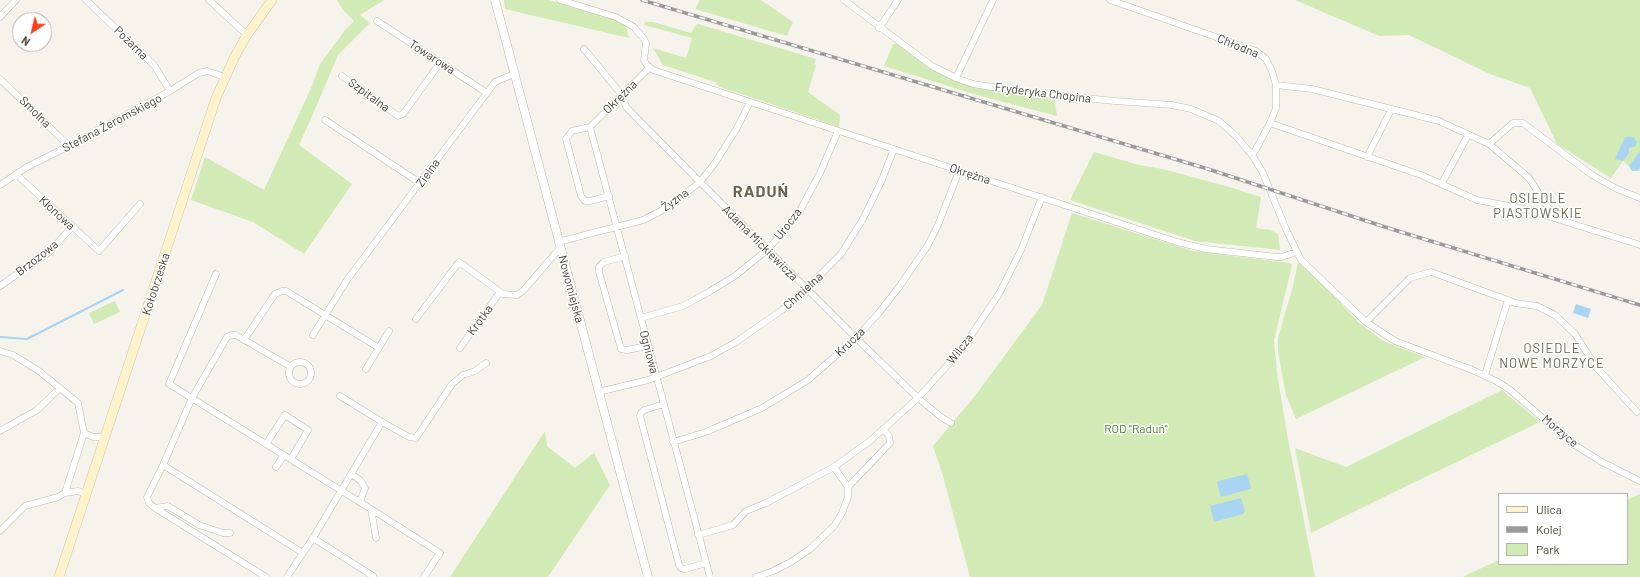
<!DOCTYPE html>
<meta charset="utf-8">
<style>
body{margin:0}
#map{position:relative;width:1640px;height:577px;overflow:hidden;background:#f6f3ec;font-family:Barlow,sans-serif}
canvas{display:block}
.legend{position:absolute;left:1498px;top:493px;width:130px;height:72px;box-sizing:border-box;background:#fff;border:1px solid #b7b4b0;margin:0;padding:5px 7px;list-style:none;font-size:12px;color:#4b4439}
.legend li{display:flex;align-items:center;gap:8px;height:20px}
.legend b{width:20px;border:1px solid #b7b4b0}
.north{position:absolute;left:12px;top:12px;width:40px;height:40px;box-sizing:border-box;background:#fff;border:1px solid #b7b4b0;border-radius:50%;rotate:215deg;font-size:11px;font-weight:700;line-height:16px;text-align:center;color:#4b4439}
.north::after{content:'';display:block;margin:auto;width:14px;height:18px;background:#fc3f1d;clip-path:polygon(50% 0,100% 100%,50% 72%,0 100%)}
</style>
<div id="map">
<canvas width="1640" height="577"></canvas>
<ul class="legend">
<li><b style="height:5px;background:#fff3cd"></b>Ulica</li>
<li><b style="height:5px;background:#9a9a9a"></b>Kolej</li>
<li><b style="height:11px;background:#d2eab5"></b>Park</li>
</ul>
<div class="north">N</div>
</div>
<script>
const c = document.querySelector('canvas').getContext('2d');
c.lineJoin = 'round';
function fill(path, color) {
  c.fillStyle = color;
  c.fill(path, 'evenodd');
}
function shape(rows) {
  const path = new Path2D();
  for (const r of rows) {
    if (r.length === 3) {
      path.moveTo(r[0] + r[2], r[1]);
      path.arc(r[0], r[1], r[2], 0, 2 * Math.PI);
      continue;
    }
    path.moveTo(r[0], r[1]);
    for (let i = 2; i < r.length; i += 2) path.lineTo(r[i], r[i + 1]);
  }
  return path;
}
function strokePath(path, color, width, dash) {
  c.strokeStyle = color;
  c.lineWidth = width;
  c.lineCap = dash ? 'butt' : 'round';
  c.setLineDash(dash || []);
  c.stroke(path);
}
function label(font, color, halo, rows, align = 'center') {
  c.font = font + ' Barlow,sans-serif';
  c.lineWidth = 3;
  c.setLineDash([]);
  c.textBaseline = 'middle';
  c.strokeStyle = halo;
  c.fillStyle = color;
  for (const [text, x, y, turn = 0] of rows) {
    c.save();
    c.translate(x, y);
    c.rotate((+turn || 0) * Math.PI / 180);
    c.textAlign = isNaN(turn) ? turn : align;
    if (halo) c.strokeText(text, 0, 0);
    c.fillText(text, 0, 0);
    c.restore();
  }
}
const green = shape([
 [337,0,384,0,360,15,370,23,338,55,313,114,299,145,352,184,304,254,253,222,191,200,205,157,264,190,312,86,320,64,345,30,354,21,344,11],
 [504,0,549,0,603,15,625,22,629,38,505,9],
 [700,0,761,0,793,22,787,36,695,9],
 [1295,0,1640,0,1640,171,1632,171,1629,166,1623,161,1611,178,1557,144,1530,88,1490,74,1409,35,1379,36],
 [645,22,653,22,691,33,695,26,698,24,816,59,814,64,816,65,808,92,840,115,839,127,720,87,715,82,663,65,653,48,686,58,692,38,644,25],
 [899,43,956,78,1054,95,1057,116,977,95,884,66,893,44],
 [1094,152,1139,165,1163,169,1229,187,1261,197,1256,228,1270,230,1278,234,1280,250,1195,241,1070,200],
 [1072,213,1193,251,1290,263,1292,265,1274,340,1277,373,1288,439,1315,577,970,577,943,476,933,446,974,397,1042,305],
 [1298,262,1329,290,1357,321,1383,341,1425,357,1296,419,1286,395,1278,352,1278,338,1293,286],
 [115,301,120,312,94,324,89,313],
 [1502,390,1540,422,1390,494,1311,533,1295,448,1346,467],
 [545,431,547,446,575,468,594,453,610,485,548,577,450,577],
 [1640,494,1640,577,1462,577,1499,560,1499,564,1627,564,1627,500]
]);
const water = shape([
 [1625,137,1633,137,1637,142,1636,146,1629,148,1629,153,1623,161,1615,159],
 [1640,151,1640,168,1638,170,1632,171,1629,166],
 [1576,304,1591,309,1588,318,1573,313],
 [1247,474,1251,488,1250,489,1221,497,1217,483,1218,481],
 [1241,498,1245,511,1243,514,1214,522,1210,506]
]);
const stream = shape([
 [0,337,27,339,123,290]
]);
const minor = shape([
 [86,0,154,65,170,91],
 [209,0,247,35],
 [560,0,616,17,634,27,644,39,646,43,644,60,646,64,653,70,1177,242,1206,249,1277,257,1282,257,1296,252],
 [844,0,932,66,956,78,973,84,1023,92,1115,101,1172,105,1191,109,1219,121,1236,136,1252,155,1263,173,1285,227,1301,260,1366,322,1395,341,1470,369,1496,381,1509,389,1573,444,1602,462,1640,481],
 [1110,0,1256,51,1266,59,1272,71,1276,85,1276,108,1270,123,1255,151,1252,155],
 [0,17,16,0],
 [377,21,487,93],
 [879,28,898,0],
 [584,49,622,95,626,107,700,182,856,338,918,398,941,417,951,423],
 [342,76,398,116,403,114,440,63],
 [956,78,993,0],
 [0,79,69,146],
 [1276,85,1312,89,1439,121,1489,144,1529,178,1554,217],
 [325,120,420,183],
 [1270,123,1421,175,1477,200,1525,209,1640,245],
 [590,127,710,577],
 [590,127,572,131,566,139,581,196,585,201,590,201,609,196],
 [590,127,649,68],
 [1489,144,1513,123,1523,123,1592,175,1617,189,1640,198],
 [1367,157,1391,110],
 [16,174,99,251,140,204],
 [1442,183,1468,135],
 [0,185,27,167,69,146,170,91,199,73,207,71,225,77],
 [558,242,643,220,659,212,677,200,700,182,715,163,737,128,750,102],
 [625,256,604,262,599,267,599,272,621,349,627,350,647,346],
 [216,274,169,384,371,509,376,538],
 [0,286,49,252,72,227],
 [1508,300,1515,303,1537,306,1555,315,1575,334,1596,367,1637,412],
 [641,318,683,306,707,293,735,276,767,250,786,229,801,209,820,173,838,131],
 [416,319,459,262,503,294,517,295,523,291,560,248],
 [1366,322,1410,278,1431,272,1508,300,1485,375],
 [313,335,347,280,495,82,514,74],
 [244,340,275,294,282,291,286,291,379,348],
 [460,348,500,292],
 [0,351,13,355,39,371,78,403,84,433,65,493,58,497,25,506,0,531],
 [300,373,11],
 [366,369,389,331],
 [598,392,648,380,711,356,736,342,782,310,806,289,841,254,863,219,881,182,894,149],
 [340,396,382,422],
 [664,404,644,410,641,413,640,416,679,565,681,568,685,569,706,563],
 [0,431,37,410,60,388],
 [84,433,93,437,99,437,105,438],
 [673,442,706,432,762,408,808,380,856,338,878,314,899,287,928,245,938,225,959,171],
 [266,444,285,415,308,430,291,459],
 [163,465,303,553],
 [276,467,284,455],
 [834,467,870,441,918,398,953,359,970,337,999,294,1021,250,1042,197],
 [351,474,360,480,365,488,360,502],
 [848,487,890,443,889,436,883,429],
 [65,493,78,491,86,494],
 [155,508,168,506,199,525,223,533,230,533],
 [371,509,440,553,424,577],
 [698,535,733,525,746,511,766,503,834,467,848,487,848,497,842,513,834,526,810,549,791,562,773,571,756,577],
 [313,538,373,576],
 [266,577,155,508,149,503,147,497,163,465,192,398,227,337,231,335,236,335,291,367],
 [287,577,313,538,382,422,409,437,416,438,452,384,463,375,475,371,486,363]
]);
const tertiary = shape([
 [495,0,648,577]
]);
const secondary = shape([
 [59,577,216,98,235,56,247,35,272,0]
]);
const rail = shape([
 [642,0,1208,169,1388,228,1640,305]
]);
const streetNames = [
 ["Pożarna",131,43,44],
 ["Chłodna",1238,46,22],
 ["Towarowa",432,57,33],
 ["Fryderyka Chopina",1043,93,7],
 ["Szpitalna",369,95,36],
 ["Okrężna",620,97,-44],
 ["Smolna",35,112,45],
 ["Stefana Żeromskiego",112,123,-28],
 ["Zielna",428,173,-54],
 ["Okrężna",970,174,18],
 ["Żyzna",675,200,-36],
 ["Klonowa",57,213,43],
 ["Urocza",788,224,-52],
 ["Adama Mickiewicza",760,243,45],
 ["Brzozowa",37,258,-38],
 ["Kołobrzeska",156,284,-72],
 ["Nowomiejska",571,289,75],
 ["Chmielna",803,291,-42],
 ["Krótka",480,320,-54],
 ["Krucza",850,342,-44],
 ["Wilcza",960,349,-52],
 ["Ogniowa",649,352,75],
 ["Morzyce",1560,431,40]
];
const parkNames = [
 ["ROD \"Raduń\"",1136,429]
];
const neighbourhoodNames = [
 ["OSIEDLE",1538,199],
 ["PIASTOWSKIE",1538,214],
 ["OSIEDLE",1552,349],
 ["NOWE MORZYCE",1552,364]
];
const districtNames = [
 ["RADUŃ",761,192]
];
fill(green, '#d2eab5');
fill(water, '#a9d4f2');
strokePath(stream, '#a9d4f2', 2);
strokePath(minor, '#c2bbae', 7);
strokePath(tertiary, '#c2bbae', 9);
strokePath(secondary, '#d6c79b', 10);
strokePath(minor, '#fff', 6);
strokePath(tertiary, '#fff', 8);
strokePath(secondary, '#fff3cd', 9);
strokePath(rail, '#9a9a9a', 3.5);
strokePath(rail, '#fff', 2, [6]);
label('12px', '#4b4439', '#fff', streetNames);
label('12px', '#4a7f2a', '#fff', parkNames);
c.letterSpacing = '1px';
label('13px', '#6e6250', '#fff', neighbourhoodNames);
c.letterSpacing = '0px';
c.letterSpacing = '1px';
label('bold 16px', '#6e6250', '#fff', districtNames);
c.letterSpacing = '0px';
</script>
